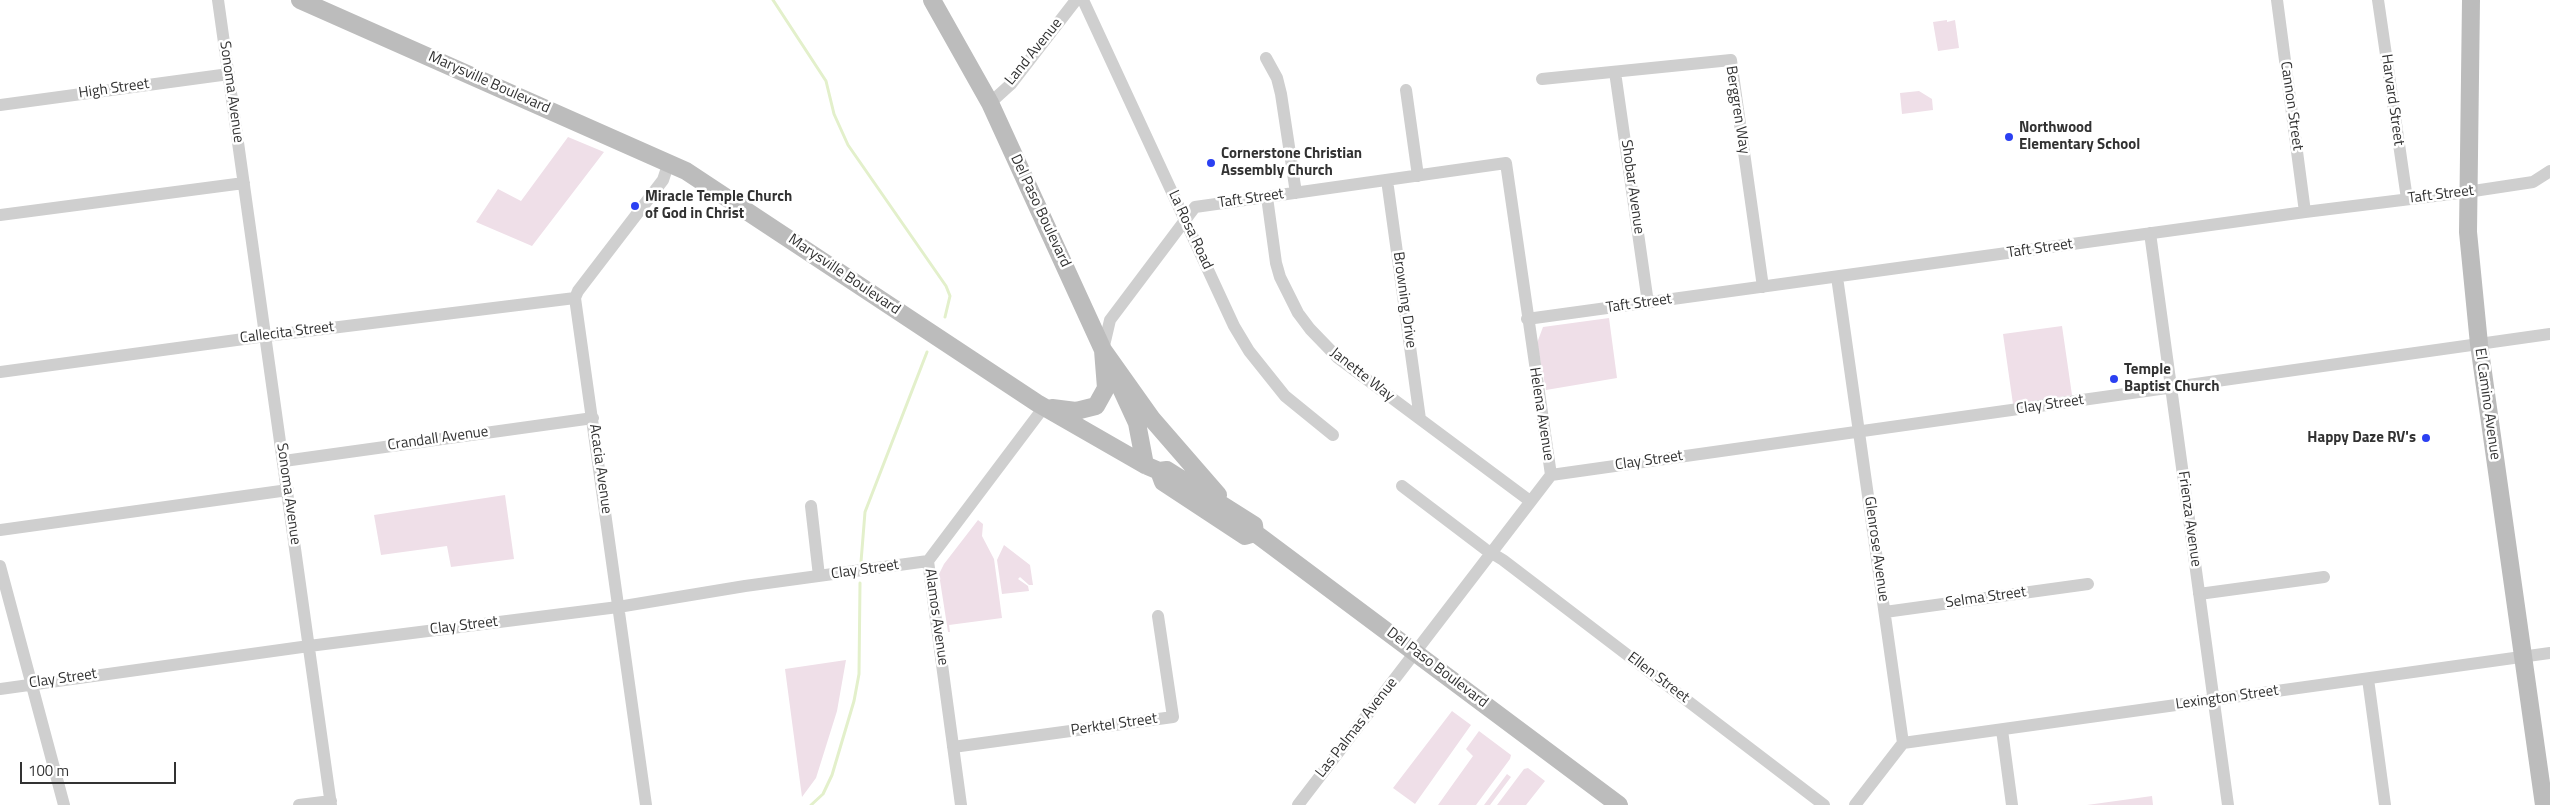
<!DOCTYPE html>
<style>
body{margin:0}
#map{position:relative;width:2550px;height:805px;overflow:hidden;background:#fff;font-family:"Titillium Web",sans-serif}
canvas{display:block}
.scale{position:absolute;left:20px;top:762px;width:156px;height:22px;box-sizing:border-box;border:2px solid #323232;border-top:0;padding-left:6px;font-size:15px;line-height:18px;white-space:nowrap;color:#323232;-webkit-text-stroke:4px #fff;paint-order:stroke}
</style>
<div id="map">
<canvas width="2550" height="805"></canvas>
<div class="scale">100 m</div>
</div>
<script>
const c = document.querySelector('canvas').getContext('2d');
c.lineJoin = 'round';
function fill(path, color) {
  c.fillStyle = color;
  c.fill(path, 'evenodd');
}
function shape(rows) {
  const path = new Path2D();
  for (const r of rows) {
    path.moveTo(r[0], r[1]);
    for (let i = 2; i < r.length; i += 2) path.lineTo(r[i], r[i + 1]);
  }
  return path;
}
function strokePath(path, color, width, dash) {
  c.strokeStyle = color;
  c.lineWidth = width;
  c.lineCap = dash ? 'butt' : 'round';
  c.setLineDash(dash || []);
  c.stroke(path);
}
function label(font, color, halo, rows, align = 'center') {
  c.font = font + ' "Titillium Web",sans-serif';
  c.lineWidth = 5;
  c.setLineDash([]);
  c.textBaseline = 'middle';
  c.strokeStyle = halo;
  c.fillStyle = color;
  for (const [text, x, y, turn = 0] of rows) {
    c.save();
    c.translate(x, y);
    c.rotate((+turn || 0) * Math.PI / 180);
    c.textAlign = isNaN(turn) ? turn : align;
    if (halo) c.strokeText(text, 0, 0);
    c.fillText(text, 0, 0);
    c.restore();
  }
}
const green = shape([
 [1947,20,1947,22,1955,20,1959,48,1938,51,1933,22],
 [1919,91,1932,99,1933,110,1902,114,1900,93],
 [568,137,604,152,532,246,476,222,498,189,521,201],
 [1609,318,1617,378,1546,390,1537,343,1543,327],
 [2062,326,2072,395,2013,404,2003,334],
 [505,495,514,559,451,567,447,546,381,555,374,515],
 [978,520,983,524,982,536,994,559,1002,618,949,625,950,632,948,632,939,574,944,564],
 [1004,545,1030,565,1033,585,1029,585,1020,577,1018,579,1028,586,1029,591,1002,594,997,560],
 [846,660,837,711,816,778,802,797,785,669],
 [1452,711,1471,725,1415,804,1393,788],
 [1479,731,1511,755,1510,759,1476,805,1438,805,1473,756,1466,749],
 [1528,768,1545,781,1526,805,1497,805,1524,769],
 [1507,774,1511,777,1490,805,1484,805],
 [2152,796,2153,805,2087,805]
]);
const stream = shape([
 [773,0,826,81,834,114,848,145,946,286,950,296,945,317],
 [861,562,865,512,927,352],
 [811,805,823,794,832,775,854,701,859,674,860,583]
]);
const street = shape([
 [218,0,331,805],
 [1083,0,1234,326,1249,351,1285,396,1333,435],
 [2277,0,2305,212],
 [2378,0,2407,199],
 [1266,58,1277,78,1281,94,1296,193],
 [1615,72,1648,303],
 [1542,79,1731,60,1763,287],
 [1406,90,1418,176],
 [990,103,1011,84,1076,0],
 [0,105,229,74],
 [1387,180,1420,419],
 [1267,197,1276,263,1280,277,1298,313,1310,329,1338,358,1530,501],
 [0,215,244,183],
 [2150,233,2228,805],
 [1837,277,1903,743,1855,805],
 [1527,319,2305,212,2467,192,2533,182,2550,171],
 [1103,350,1110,320,1195,207,1506,163,1551,475,1298,805],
 [0,372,266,336,575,298],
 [284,461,593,418],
 [1551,475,2550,334],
 [1402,486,1485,549,1503,560,1824,805],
 [811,506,819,576],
 [0,530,288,490],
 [0,566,64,805],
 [2199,594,2324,577],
 [1885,612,2088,584],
 [2368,679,2385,805],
 [0,689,309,646,618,607,745,586,928,561],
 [2002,730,2012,805],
 [1903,743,2550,653],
 [953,747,1173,717,1158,616],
 [299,805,331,801],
 [646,805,575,298,578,291,663,180,669,162],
 [961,805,928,561,1044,407]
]);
const secondary = shape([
 [300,0,686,171,1037,403,1145,465,1159,471,1167,470,1254,525,1255,533],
 [932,0,990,103,1103,350,1152,419,1218,495],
 [2471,0,2468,232,2479,344,2544,805],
 [1119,384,1137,423,1145,465],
 [1052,408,1076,411,1096,406,1106,388,1103,350],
 [1159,471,1163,482,1245,536,1255,533],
 [1255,533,1619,805]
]);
const markers = [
 [2009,137,5,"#2b40f2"],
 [1211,163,5,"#2b40f2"],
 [635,206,5,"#2b40f2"],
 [2114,379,5,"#2b40f2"],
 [2426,438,5,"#2b40f2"]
];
const streetNames = [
 ["Land Avenue",1034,52,-51],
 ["Marysville Boulevard",489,83,24],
 ["High Street",114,89,-8],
 ["Sonoma Avenue",231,92,82],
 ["Harvard Street",2392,100,82],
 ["Cannon Street",2291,106,82],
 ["Berggren Way",1737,110,81],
 ["Shobar Avenue",1632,187,82],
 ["Taft Street",2441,195,-7],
 ["Taft Street",1251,199,-8],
 ["Del Paso Boulevard",1040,211,65],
 ["La Rosa Road",1190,230,65],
 ["Taft Street",2040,249,-8],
 ["Marysville Boulevard",844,275,34],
 ["Browning Drive",1404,300,82],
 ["Taft Street",1639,304,-8],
 ["Callecita Street",287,333,-7],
 ["Janette Way",1362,375,38],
 ["El Camino Avenue",2487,404,82],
 ["Clay Street",2050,405,-8],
 ["Helena Avenue",1541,414,81],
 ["Crandall Avenue",438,439,-8],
 ["Clay Street",1649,461,-8],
 ["Acacia Avenue",600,469,82],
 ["Sonoma Avenue",288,494,82],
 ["Frienza Avenue",2189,519,82],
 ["Glenrose Avenue",1876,549,82],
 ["Clay Street",865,570,-8],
 ["Selma Street",1986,598,-8],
 ["Alamos Avenue",936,617,82],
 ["Clay Street",464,626,-7],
 ["Del Paso Boulevard",1437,668,37],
 ["Ellen Street",1658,678,37],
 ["Clay Street",63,679,-8],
 ["Lexington Street",2227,698,-8],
 ["Perktel Street",1114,725,-8],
 ["Las Palmas Avenue",1357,728,-52]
];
const poiNames = [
 ["Northwood",2019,128],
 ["Elementary School",2019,145],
 ["Cornerstone Christian",1221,154],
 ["Assembly Church",1221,171],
 ["Miracle Temple Church",645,197],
 ["of God in Christ",645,214],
 ["Temple",2124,370],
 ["Baptist Church",2124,387],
 ["Happy Daze RV's",2416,438,"right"]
];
fill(green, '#efdfe8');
strokePath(stream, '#e3f0cb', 3);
strokePath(street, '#cfcfcf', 12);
strokePath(secondary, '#bcbcbc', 18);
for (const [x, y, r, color] of markers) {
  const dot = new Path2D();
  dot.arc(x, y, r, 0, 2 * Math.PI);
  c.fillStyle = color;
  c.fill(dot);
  strokePath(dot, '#fff', 2);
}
label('15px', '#323232', '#fff', streetNames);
label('bold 15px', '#323232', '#fff', poiNames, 'left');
</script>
